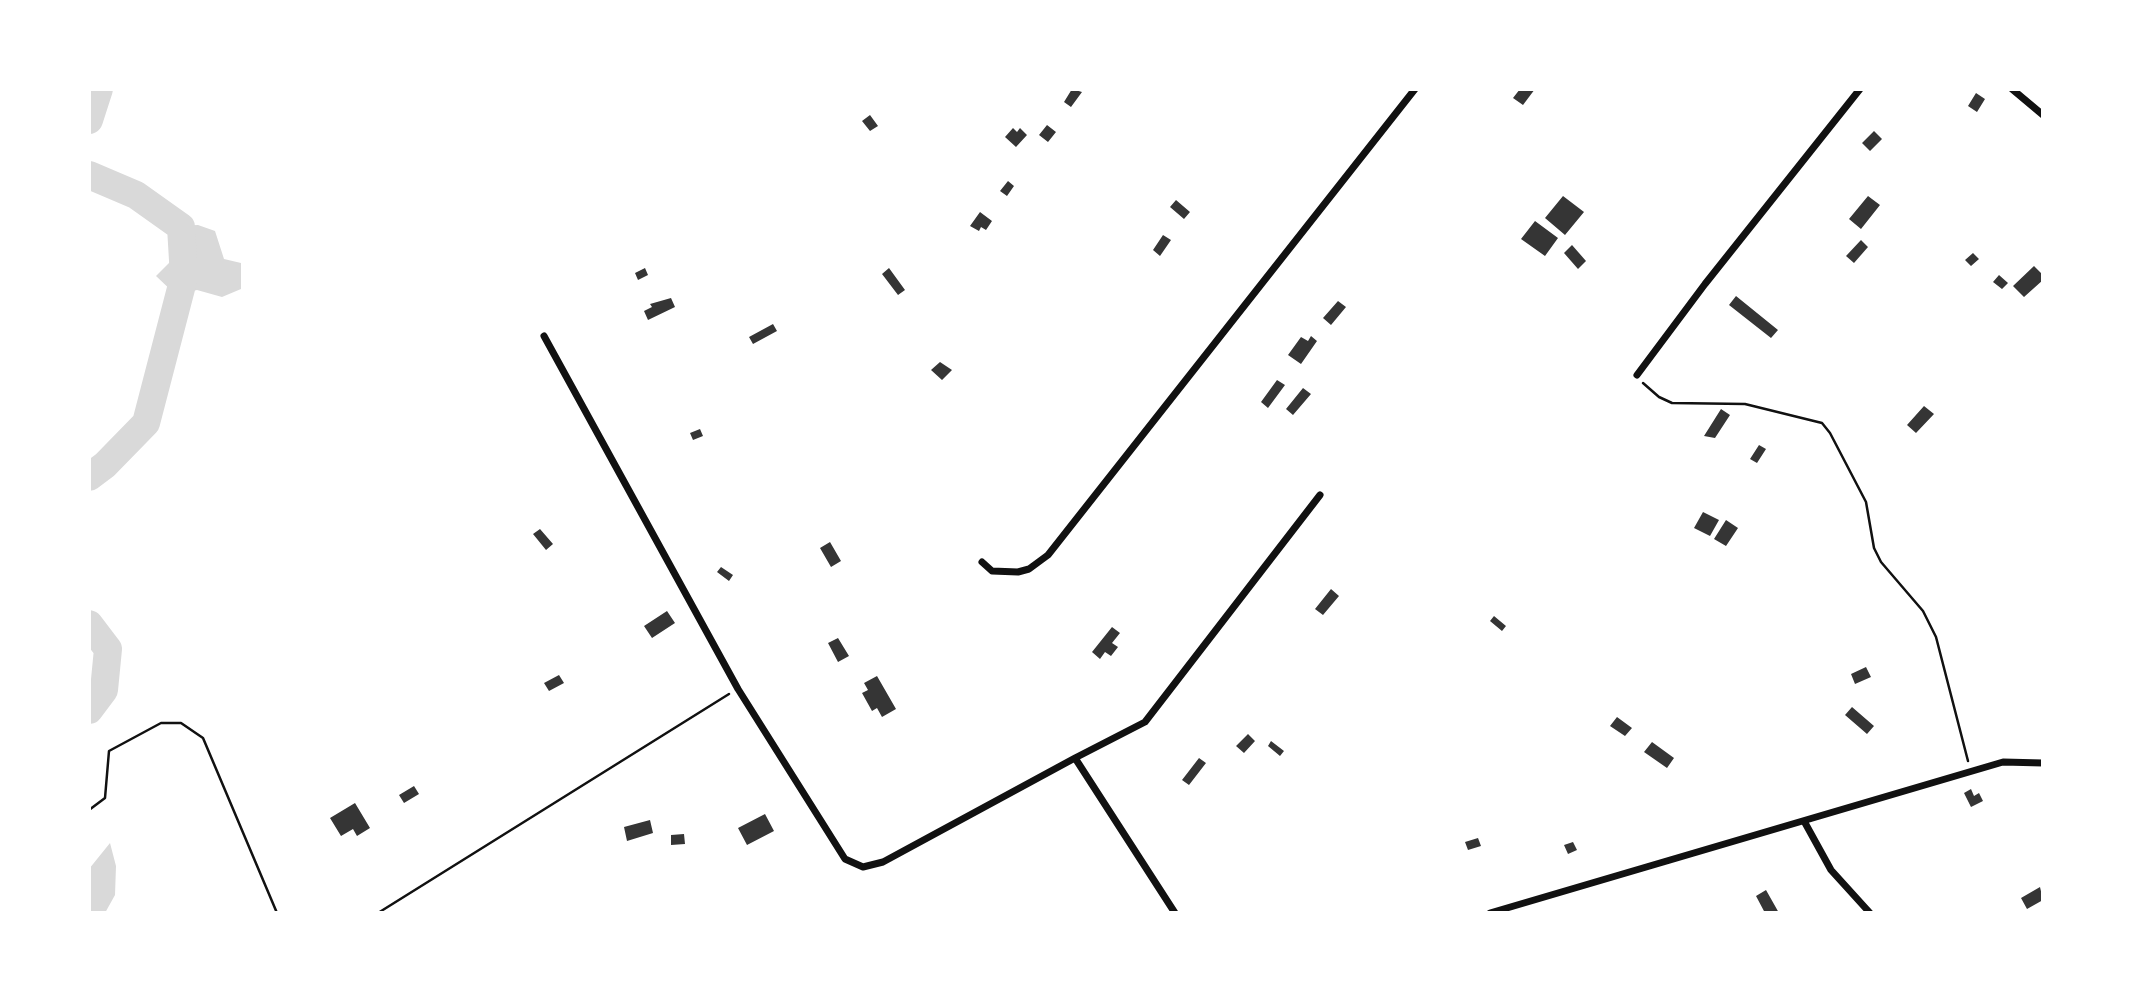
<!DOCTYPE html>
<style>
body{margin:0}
#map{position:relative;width:2132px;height:1002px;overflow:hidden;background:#fff;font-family:"Source Sans 3",sans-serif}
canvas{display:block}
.frame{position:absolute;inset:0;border:91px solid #fff;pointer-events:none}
</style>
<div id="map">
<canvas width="2132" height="1002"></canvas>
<div class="frame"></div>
</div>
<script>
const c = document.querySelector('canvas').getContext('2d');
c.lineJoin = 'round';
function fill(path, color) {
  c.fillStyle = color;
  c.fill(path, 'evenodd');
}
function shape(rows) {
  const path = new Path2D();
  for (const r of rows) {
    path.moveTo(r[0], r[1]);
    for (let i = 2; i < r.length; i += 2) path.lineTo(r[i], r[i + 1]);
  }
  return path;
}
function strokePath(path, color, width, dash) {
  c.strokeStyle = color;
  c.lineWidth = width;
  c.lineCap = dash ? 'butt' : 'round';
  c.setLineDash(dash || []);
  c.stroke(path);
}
const water = shape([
 [198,225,215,231,224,259,241,263,241,289,222,297,197,290,176,295,156,276,172,260,173,226],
 [110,843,116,866,115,895,105,913,89,913,89,869]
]);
const river = shape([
 [89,120,99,89],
 [89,175,136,195,181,227,184,277,146,423,105,465,89,477],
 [89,624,108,649,104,690,89,710]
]);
const building = shape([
 [1072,89,1082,92,1071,107,1064,102],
 [1520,89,1535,89,1523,105,1513,98],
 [1976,93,1985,99,1977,112,1968,106],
 [870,115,878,126,870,131,862,121],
 [1047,125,1056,132,1048,142,1039,135],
 [1013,128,1017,132,1020,128,1027,135,1016,147,1005,137],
 [1874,131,1882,139,1870,151,1862,143],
 [1008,181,1014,186,1007,196,1000,191],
 [1563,196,1584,212,1565,235,1545,218],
 [1868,196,1880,205,1861,229,1849,219],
 [1176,200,1190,212,1184,219,1170,207],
 [980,212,992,221,986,230,981,227,979,231,970,226],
 [1535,221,1558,238,1545,256,1521,239],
 [1163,235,1171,240,1160,256,1153,250],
 [1861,240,1868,247,1854,263,1846,256],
 [1572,245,1586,261,1578,269,1564,253],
 [1973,253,1979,259,1971,266,1965,260],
 [2034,266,2043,275,2043,280,2024,297,2013,286],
 [645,268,648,275,638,280,635,273],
 [889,268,905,290,898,295,882,274],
 [1999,275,2008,283,2002,289,1993,282],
 [1736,296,1778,330,1771,338,1729,305],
 [671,298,675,307,648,320,644,311,652,307,650,304],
 [1338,301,1346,307,1331,325,1323,318],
 [773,324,777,331,753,344,749,337],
 [1311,336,1317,341,1301,364,1288,355,1301,337,1308,341],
 [940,362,952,370,942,380,931,370],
 [1277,380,1285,385,1268,408,1261,402],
 [1303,388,1311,394,1293,415,1286,409],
 [1924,406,1934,414,1916,433,1907,425],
 [1721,409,1730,415,1715,438,1704,436],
 [700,429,703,436,693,440,690,433],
 [1759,445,1766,449,1757,463,1750,459],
 [1703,512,1719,520,1710,536,1694,528],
 [1726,520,1738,528,1726,546,1714,539],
 [540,529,553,544,546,550,533,534],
 [830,542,841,561,831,567,820,548],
 [721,567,733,575,729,581,717,572],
 [1331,589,1339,596,1323,615,1315,609],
 [667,611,675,623,652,638,644,626],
 [1494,616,1506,626,1502,631,1490,621],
 [1112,627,1120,633,1112,643,1118,647,1111,656,1105,652,1100,659,1092,652],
 [838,638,849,656,838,662,828,643],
 [1866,667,1871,677,1855,684,1851,674],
 [559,675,564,683,549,691,544,683],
 [877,676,896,709,882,717,877,708,872,711,862,693,868,690,864,683],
 [1852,707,1874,726,1867,734,1845,715],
 [1617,717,1632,728,1625,736,1610,726],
 [1248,734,1255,741,1244,753,1236,746],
 [1271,741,1284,751,1280,756,1268,746],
 [1652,742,1674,758,1667,768,1644,752],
 [1199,758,1206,763,1189,785,1182,780],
 [414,786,419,794,404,803,399,795],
 [1971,789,1974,796,1979,793,1983,801,1971,807,1964,793],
 [355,803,370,828,357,836,353,829,341,836,330,818],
 [765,814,774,831,747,845,738,828],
 [650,820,653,833,627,841,624,827],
 [684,834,685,844,671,845,671,835],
 [1478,838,1481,846,1468,850,1465,842],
 [1573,842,1577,850,1568,854,1564,845],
 [2040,887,2043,900,2027,909,2021,898],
 [1766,890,1779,913,1765,913,1756,896]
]);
const path = shape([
 [1643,383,1659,397,1672,403,1745,404,1822,423,1830,433,1866,502,1874,548,1881,562,1923,611,1936,637,1968,761],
 [89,810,105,798,109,751,161,723,181,723,203,738,277,913],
 [378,913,729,694]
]);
const minor = shape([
 [2012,89,2043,115],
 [544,336,738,689,845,859,863,867,883,862,1075,758,1175,913],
 [1637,375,1705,284,1860,89],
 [982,562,992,571,1018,572,1029,569,1048,555,1415,89],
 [1075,758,1145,722,1320,495],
 [1804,821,1831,870,1870,913],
 [1490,913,2003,762,2043,763]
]);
fill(water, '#d9d9d9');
strokePath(river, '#d9d9d9', 28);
fill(building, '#353535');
strokePath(path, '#111', 2.5);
strokePath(minor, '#111', 7);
</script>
